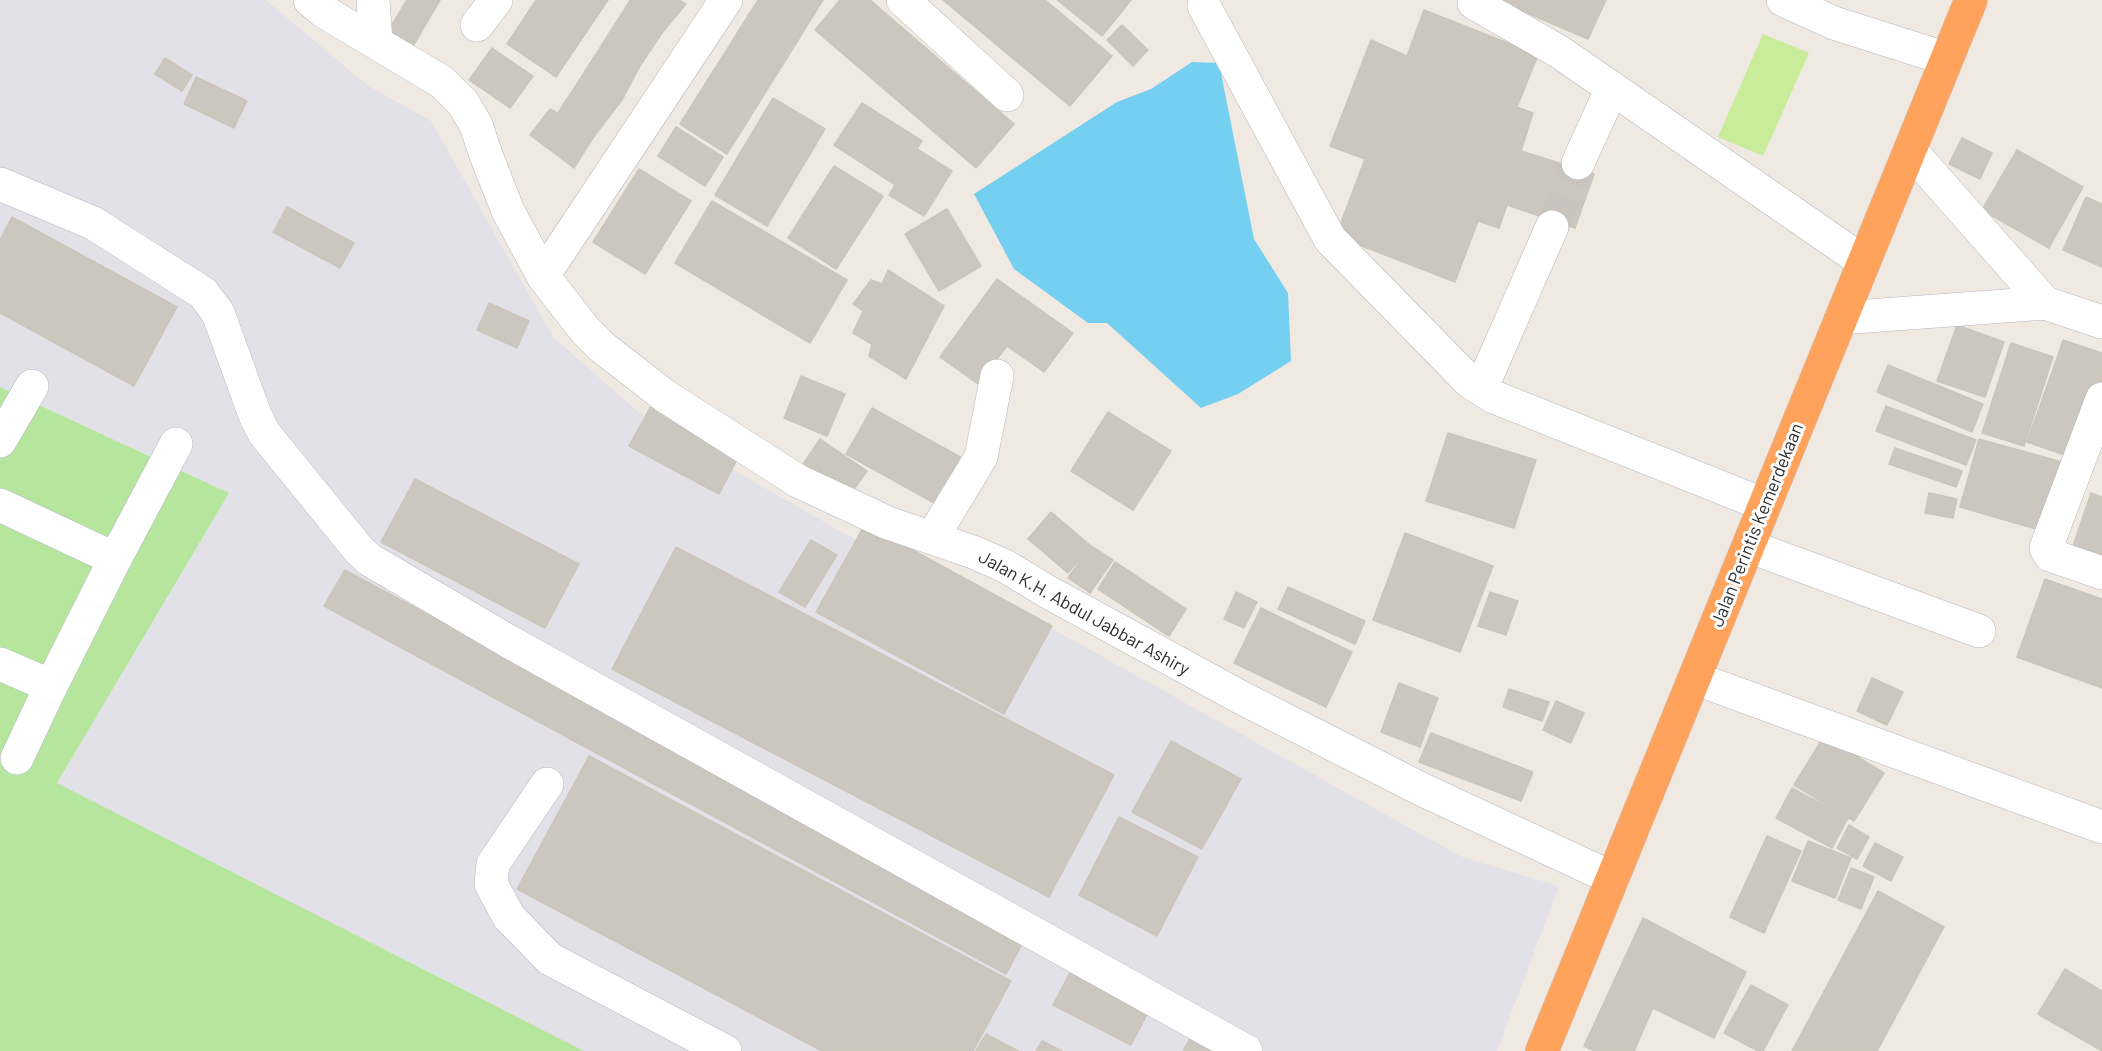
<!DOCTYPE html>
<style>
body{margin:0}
canvas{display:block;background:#efe9e1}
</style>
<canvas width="2102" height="1051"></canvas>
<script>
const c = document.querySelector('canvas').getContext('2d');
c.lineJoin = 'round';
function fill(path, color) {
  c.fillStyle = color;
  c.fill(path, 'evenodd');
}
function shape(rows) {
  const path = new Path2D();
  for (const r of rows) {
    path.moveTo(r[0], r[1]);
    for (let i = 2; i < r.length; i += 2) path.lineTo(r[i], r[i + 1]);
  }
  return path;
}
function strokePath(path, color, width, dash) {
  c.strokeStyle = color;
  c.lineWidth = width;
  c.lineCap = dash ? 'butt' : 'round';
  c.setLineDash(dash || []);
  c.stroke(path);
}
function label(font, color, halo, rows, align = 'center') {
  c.font = font + ' Barlow,sans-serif';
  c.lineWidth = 6;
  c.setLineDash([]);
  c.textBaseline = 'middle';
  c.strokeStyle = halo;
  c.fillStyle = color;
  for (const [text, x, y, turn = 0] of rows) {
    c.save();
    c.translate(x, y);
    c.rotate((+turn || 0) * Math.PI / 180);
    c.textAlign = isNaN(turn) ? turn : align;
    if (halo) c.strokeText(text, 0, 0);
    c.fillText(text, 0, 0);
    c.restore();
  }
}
const industrial = shape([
 [0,0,266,0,367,85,431,121,553,337,651,423,938,587,988,593,1462,857,1559,886,1497,1051,584,1051,57,783,229,493,0,387]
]);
const green = shape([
 [0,387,229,493,57,783,584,1051,0,1051]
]);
const pitch = shape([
 [1763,34,1809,53,1763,156,1718,137]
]);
const water = shape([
 [1192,62,1219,63,1254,239,1288,293,1291,361,1238,394,1201,408,1107,323,1088,323,1014,269,974,194,1117,102,1151,89]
]);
const building = shape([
 [407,0,440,0,413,46,388,31,407,0],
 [536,0,608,0,556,77,507,44,536,0],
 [630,0,679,0,686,4,662,33,624,10,630,0],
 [758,0,823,0,727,154,680,124,758,0],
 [840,0,870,0,1014,124,976,168,815,30,840,0],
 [943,0,1045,0,1112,56,1070,106,943,0],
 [1057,0,1131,0,1102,36,1057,0],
 [1497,0,1606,0,1588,39,1497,0],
 [624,10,662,33,640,66,603,43,624,10],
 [1424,10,1538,55,1517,107,1533,113,1521,151,1594,174,1575,228,1507,205,1499,228,1478,221,1455,282,1336,236,1365,159,1330,146,1371,40,1407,56,1424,10],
 [1122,25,1148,50,1133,66,1107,40,1122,25],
 [603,43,640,66,622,100,582,76,603,43],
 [492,48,533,76,510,108,469,80,492,48],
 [165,58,192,75,182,91,155,74,165,58],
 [582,76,622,100,595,135,558,113,582,76],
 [196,77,247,101,234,128,184,104,196,77],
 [773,98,825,129,767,226,715,195,773,98],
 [862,103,922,141,894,184,834,145,862,103],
 [550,109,595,135,574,168,530,135,550,109],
 [676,127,723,157,705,186,658,156,676,127],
 [1962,138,1992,153,1980,179,1949,164,1962,138],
 [917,149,952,171,924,216,889,195,917,149],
 [2017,150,2083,187,2049,248,1982,210,2017,150],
 [834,166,883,196,836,269,788,238,834,166],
 [639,169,691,201,645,274,593,242,639,169],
 [2086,197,2102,204,2102,267,2063,250,2086,197],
 [712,201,847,280,810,343,675,263,712,201],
 [287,207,354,243,340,268,273,232,287,207],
 [947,209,981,266,939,291,905,234,947,209],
 [12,217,177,307,134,386,0,313,0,240,12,217],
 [888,270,944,306,906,379,869,356,872,344,853,333,863,311,853,304,871,280,882,284,888,270],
 [997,279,1073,333,1044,372,1007,346,978,384,940,357,997,279],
 [489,303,529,321,517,348,477,330,489,303],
 [1957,325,2004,342,1985,397,1937,381,1957,325],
 [2063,340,2102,353,2102,373,2057,358,2063,340],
 [2011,343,2053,357,2024,446,1982,433,2011,343],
 [2057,358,2102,373,2102,384,2076,459,2027,442,2057,358],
 [1888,365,1983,404,1972,432,1877,392,1888,365],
 [801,376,845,394,827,436,784,418,801,376],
 [652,404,741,452,719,494,629,446,652,404],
 [1886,406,1976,440,1966,465,1876,431,1886,406],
 [872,408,962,458,936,504,846,454,872,408],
 [1108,412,1171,451,1133,510,1071,471,1108,412],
 [1448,433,1536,460,1514,528,1426,501,1448,433],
 [820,439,867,471,849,496,803,464,820,439],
 [1979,439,2062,462,2043,531,1960,507,1979,439],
 [1895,448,1962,471,1956,487,1889,464,1895,448],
 [415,479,579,564,545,628,381,542,415,479],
 [1929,493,1957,499,1953,518,1925,513,1929,493],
 [2091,493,2102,497,2102,555,2073,546,2091,493],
 [1051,512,1091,546,1068,573,1028,539,1051,512],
 [865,524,1052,626,1004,714,816,612,865,524],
 [1405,533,1493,566,1460,652,1373,620,1405,533],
 [811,540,837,555,805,607,779,592,811,540],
 [1091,546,1113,560,1090,593,1068,578,1091,546],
 [676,547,1114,775,1049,897,612,669,676,547],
 [1115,562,1186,609,1169,636,1098,589,1115,562],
 [345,570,1026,937,1006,974,324,606,345,570],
 [2045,579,2102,599,2102,688,2017,657,2045,579],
 [1288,587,1365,621,1355,644,1278,609,1288,587],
 [1236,592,1257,602,1244,628,1224,619,1236,592],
 [1490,592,1518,601,1506,635,1478,626,1490,592],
 [1261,608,1352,652,1326,707,1234,663,1261,608],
 [1872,678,1903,692,1887,725,1857,711,1872,678],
 [1399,683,1438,698,1420,747,1381,732,1399,683],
 [1509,689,1549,702,1542,721,1503,707,1509,689],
 [1556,701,1584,713,1571,743,1543,730,1556,701],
 [1431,733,1533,772,1521,801,1419,762,1431,733],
 [1824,736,1884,773,1854,821,1794,785,1824,736],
 [1171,741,1241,779,1202,849,1132,812,1171,741],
 [589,756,1011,981,973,1051,822,1051,517,889,589,756],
 [1792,788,1848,818,1832,848,1776,818,1792,788],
 [1119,817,1198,857,1157,936,1079,895,1119,817],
 [1849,825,1869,837,1857,859,1837,848,1849,825],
 [1767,836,1801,851,1764,933,1730,917,1767,836],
 [1808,841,1851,858,1835,898,1792,881,1808,841],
 [1875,843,1903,857,1891,881,1863,866,1875,843],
 [1851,868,1874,877,1861,909,1838,900,1851,868],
 [1878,891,1944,927,1877,1051,1792,1051,1878,891],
 [1643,918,1746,972,1714,1038,1653,1008,1634,1051,1594,1051,1584,1046,1643,918],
 [1076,961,1154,1001,1131,1045,1053,1005,1076,961],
 [2065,969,2102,991,2102,1051,2038,1014,2065,969],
 [1751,985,1788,1005,1763,1051,1758,1051,1724,1033,1751,985],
 [986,1034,1018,1051,976,1051,986,1034],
 [1192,1035,1223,1051,1183,1051,1192,1035],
 [1042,1041,1062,1051,1036,1051,1042,1041]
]);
const minorTunnel = shape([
 [1552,227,1578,163]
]);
const minor = shape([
 [310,0,323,11,442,82,463,103,476,125,486,155,508,211,543,276,585,330,602,347,665,396,798,481,888,523,973,552,1005,566,1048,592,1242,698,1421,789,1612,878],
 [373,0,376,42],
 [903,0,1007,95],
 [1783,0,1834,23,1947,59],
 [1474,3,1558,51,1864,262],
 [1204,6,1330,239,1469,381,1494,397,1765,505],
 [477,25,496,0],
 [1910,150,2045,303],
 [1578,163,1612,88],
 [0,184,93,223,203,293,218,313,255,415,264,433,359,550,370,560,508,641,1246,1051],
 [543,276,726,0],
 [1841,318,2045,303,2102,322],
 [1481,389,1552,227],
 [2102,399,2046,548,2050,555,2102,573],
 [0,441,32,386],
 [0,505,115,559],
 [932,538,981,457,997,376],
 [1748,546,1979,631],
 [0,664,51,686],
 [1694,678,2102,827],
 [17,758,51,686,115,559,176,444],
 [547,784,493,864,491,884,509,917,550,959,725,1051]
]);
const highway = shape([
 [1542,1051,1971,0]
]);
const streetNames = [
 ["Jalan Perintis Kemerdekaan",1757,525,-68],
 ["Jalan K.H. Abdul Jabbar Ashiry",1084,613,29]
];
fill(industrial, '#e3e1e8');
fill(green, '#b6e59e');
fill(pitch, '#c9ec9a');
fill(water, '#75cff0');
fill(building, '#cbc7bf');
strokePath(building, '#cbc5ba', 1.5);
strokePath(minorTunnel, '#c8c4bd', 33, [33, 16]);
strokePath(minor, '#b4b7c1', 34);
strokePath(highway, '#c9c9c9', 34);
strokePath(minor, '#fff', 33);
strokePath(highway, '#ffa35c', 33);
label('18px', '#2e2e2e', '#fff', streetNames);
</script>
